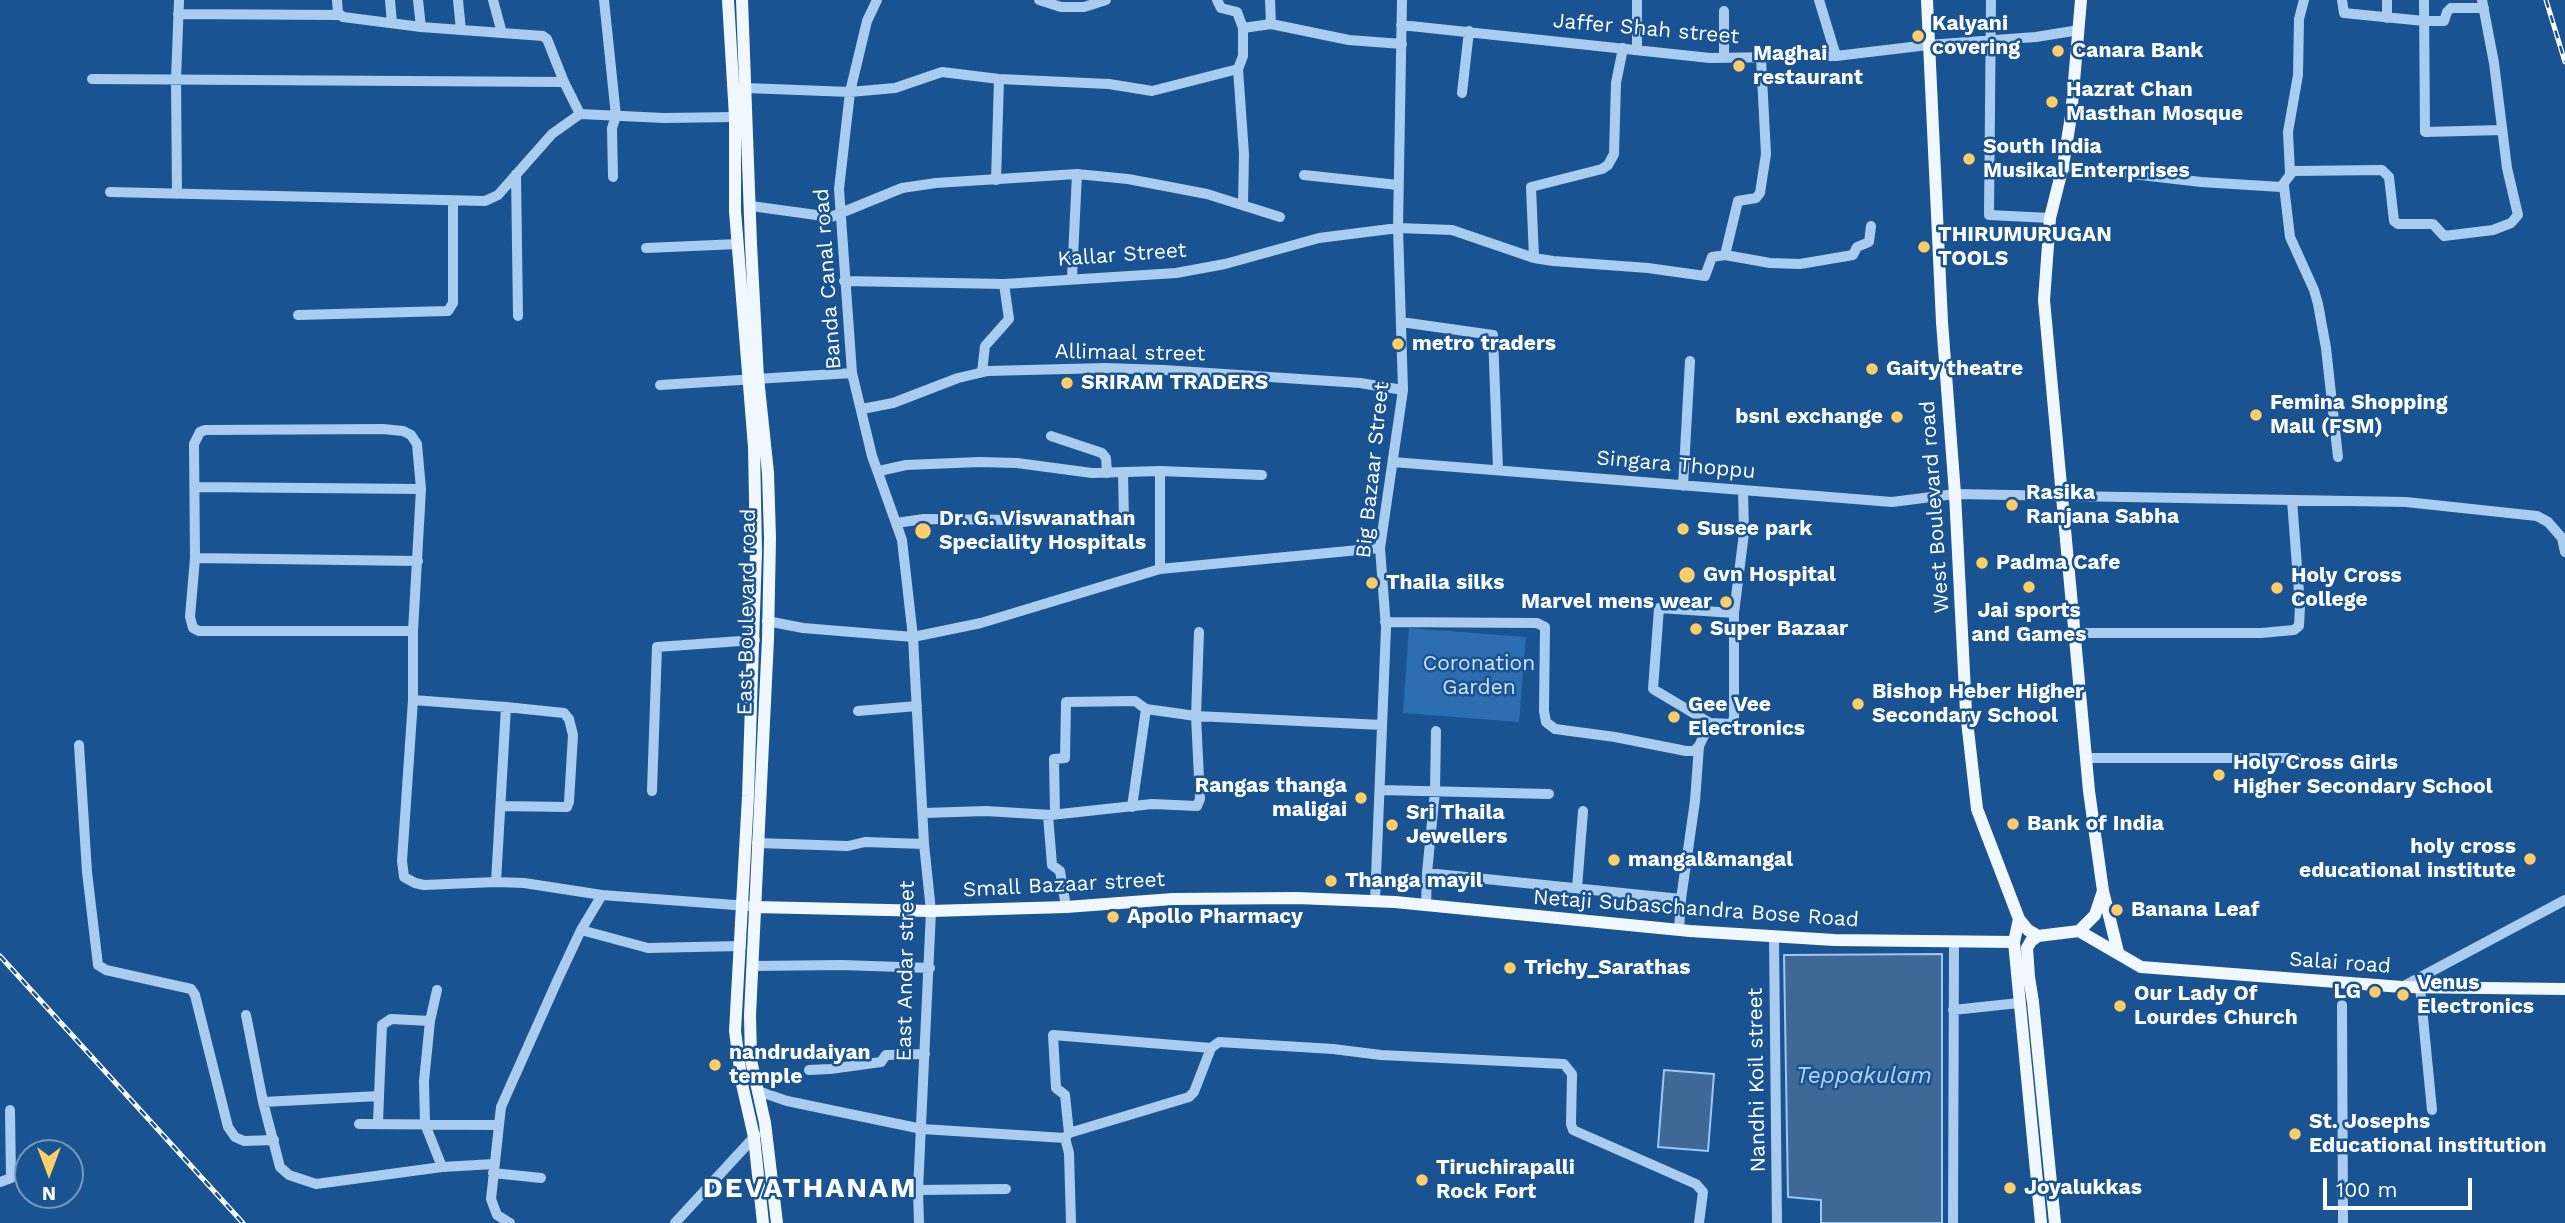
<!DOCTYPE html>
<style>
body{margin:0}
#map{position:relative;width:2565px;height:1223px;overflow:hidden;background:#195392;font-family:"Work Sans",sans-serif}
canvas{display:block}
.north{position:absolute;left:14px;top:1139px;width:70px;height:70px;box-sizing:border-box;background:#195392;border:2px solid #7598be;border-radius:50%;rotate:180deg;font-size:19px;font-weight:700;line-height:28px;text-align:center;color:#fff}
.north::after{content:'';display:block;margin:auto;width:24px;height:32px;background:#ffcd67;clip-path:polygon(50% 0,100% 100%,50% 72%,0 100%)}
.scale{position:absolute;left:2323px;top:1178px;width:149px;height:32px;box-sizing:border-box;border:4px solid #fff;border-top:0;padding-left:9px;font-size:21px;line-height:24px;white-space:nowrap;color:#fff;-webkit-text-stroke:5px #195392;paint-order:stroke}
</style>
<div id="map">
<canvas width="2565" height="1223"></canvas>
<div class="north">N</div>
<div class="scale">100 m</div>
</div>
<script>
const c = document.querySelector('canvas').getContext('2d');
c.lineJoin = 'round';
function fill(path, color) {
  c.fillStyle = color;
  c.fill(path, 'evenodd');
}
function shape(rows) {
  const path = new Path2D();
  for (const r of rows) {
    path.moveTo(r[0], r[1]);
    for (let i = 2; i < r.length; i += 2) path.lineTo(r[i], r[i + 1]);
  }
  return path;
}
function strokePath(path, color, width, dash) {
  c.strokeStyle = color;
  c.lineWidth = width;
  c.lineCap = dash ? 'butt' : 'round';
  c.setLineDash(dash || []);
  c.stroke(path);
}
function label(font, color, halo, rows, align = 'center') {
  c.font = font + ' "Work Sans",sans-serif';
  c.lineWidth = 5;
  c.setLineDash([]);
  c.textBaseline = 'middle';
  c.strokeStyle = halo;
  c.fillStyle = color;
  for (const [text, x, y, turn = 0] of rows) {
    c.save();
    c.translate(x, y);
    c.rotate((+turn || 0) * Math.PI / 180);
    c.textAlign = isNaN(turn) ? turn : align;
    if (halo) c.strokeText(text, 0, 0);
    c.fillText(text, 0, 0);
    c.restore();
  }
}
const green = shape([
 [1409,628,1526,637,1519,722,1403,713]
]);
const water = shape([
 [1942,954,1942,1223,1821,1223,1821,1200,1788,1197,1784,955,1942,954],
 [1664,1070,1714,1074,1708,1151,1658,1147,1664,1070]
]);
const minor = shape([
 [337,0,338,13,343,17,421,27,543,36,547,39,564,82,580,114,664,118,735,117],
 [390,0,392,23],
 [418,0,421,27],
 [458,0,461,30],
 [493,0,502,33],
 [604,0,616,116,612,128,613,177],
 [877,0,867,21,850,92,839,189,852,373,872,456,902,540,913,637,924,844,931,911,918,1190,919,1223],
 [1039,0,1061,7,1084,7,1106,0],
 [1217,0,1221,8,1237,12,1243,28],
 [1270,0,1271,24],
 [1819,0,1836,56],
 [1991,0,1989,215,2050,218],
 [2342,0,2344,13,2424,21,2444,21,2447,12,2451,8,2484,8],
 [2387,0,2387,18],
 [2424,0,2425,132,2502,130],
 [1724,11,1724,58],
 [178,14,338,15],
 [1401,25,1710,58,1836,56,1928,45,2036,37,2079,30],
 [1637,50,1637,0],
 [1238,69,1244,154,1243,205],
 [92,79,564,82],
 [746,88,850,92,895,88,942,72,999,79,1109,84,1152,91,1238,69,1243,56,1243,28,1271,24,1349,40,1402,44],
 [1462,93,1469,31],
 [2063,166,2201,182,2281,187,2293,171,2382,170,2389,177,2394,221,2398,224,2433,224,2444,236,2493,230,2511,223,2518,215,2507,168,2494,63,2482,0],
 [2290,173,2288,132,2298,75,2299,19,2304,0],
 [516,174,518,316],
 [1077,174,1128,179,1207,194,1280,217],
 [1304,175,1398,185],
 [996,180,999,79],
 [2284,186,2290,237,2314,290,2318,304,2326,348,2338,457],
 [110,192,485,201,498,195,552,134,580,114],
 [177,194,176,79,179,0],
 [751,206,831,217,902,188,936,183,1077,174,1072,278],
 [646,248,738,244],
 [1725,255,1770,263,1800,264,1853,255,1857,247,1869,242,1871,226],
 [1534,258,1531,187,1602,169,1608,165,1614,154,1616,83,1623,48],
 [844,281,1004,284,1176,273,1225,264,1319,238,1398,228,1452,230,1534,258,1553,261,1648,268,1705,276,1712,257,1725,255,1738,201,1756,198,1760,193,1766,154,1761,58],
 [298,315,448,311,453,303,453,202],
 [1401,322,1493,335,1498,470],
 [982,372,985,346,1009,319,1004,284],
 [660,385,852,373],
 [862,409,893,403,958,378,988,371,1105,368,1164,370,1360,383,1403,390],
 [1051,436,1102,453,1106,458,1107,473],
 [1393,462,1892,502,1955,494,2406,502,2537,516,2548,522,2562,538,2565,552],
 [879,471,906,465,979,462,1017,463,1092,473,1160,471,1262,475],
 [1123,473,1124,521],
 [1683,486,1690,361],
 [196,487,421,489],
 [896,523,924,519,1023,520],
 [195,558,418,561],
 [1160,569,1160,471],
 [767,621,803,628,913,637,981,623,1160,569,1380,548],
 [1385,622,1537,623,1545,627,1544,711,1546,722,1555,729,1615,737,1686,751,1694,751,1699,746],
 [413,631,199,631,193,628,190,617,195,558,194,444,200,432,205,430,383,429,403,431,411,435,417,444,421,489,413,631,413,700,506,707,496,882,524,883,602,895],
 [2074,633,2261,633,2294,630,2299,626,2300,606,2292,500],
 [413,700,402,861,404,877,415,883,424,885,496,882],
 [858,711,917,706],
 [1710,723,1653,689,1659,608,1734,613],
 [79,745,87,872,98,965,106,970,191,989,195,995,228,1127,235,1137,244,1141,274,1140],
 [2086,758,2297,758],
 [1380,790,1549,794],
 [652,791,657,647,755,640],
 [501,806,567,807,569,802,573,735,569,719,564,713,506,707],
 [1132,807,1146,709,1196,716,1382,725],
 [924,813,986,811,1051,815,1152,804,1197,806,1200,799,1196,716,1199,632],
 [1055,814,1054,759,1065,758,1066,702,1135,701,1146,709],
 [1048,815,1052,865,1060,871,1066,907],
 [757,843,848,846,865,842,924,844],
 [1427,873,1435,791,1436,731],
 [1577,888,1583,811],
 [1681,899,1695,801,1699,746,1710,723,1732,724,1734,717,1734,613,1744,533,1743,490],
 [1375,901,1386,628,1380,548,1403,390,1398,228,1402,0],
 [1426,906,1427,873,1681,899,1679,930],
 [581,930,648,948,741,946],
 [1774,937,1777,1223],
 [752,966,842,965,930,968],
 [2402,987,2565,900],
 [2420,987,2432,1110],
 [2342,1005,2343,1223],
 [1953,1010,2019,1003],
 [246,1015,263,1102],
 [430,1021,391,1019,382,1025,379,1096,263,1102,280,1167,289,1175,316,1184,442,1167,425,1124,424,1081,430,1021,437,990],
 [809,1070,830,1069,881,1062,886,1055,925,1054],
 [758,1091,787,1101,922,1129,1065,1138,1069,1133,1189,1097,1194,1092,1211,1048,1219,1042,1333,1049,1381,1055,1564,1064,1572,1074,1571,1124,1573,1130,1696,1184,1703,1192,1699,1223],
 [359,1124,498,1125],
 [378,1124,379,1096],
 [1069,1133,1065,1095,1056,1088,1053,1035,1211,1048],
 [1065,1138,1069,1153,1071,1223],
 [442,1167,494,1164],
 [493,1173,541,1178],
 [0,1182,11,1178,10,1110],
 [918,1190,1006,1189],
 [510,1223,497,1215,491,1199,501,1107,558,979,581,930,602,895,748,906],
 [675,1223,756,1135],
 [1953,1223,1954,942]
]);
const major = shape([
 [728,0,735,117,735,211,754,447,756,552,748,796,735,1031,742,1084,754,1137,763,1223],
 [742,0,751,244,758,378,768,473,770,538,768,639,750,1015,751,1060,765,1123,777,1223],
 [1927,0,1942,322,1955,494,1966,712,1977,809,2019,919,2028,930,2038,936],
 [2081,0,2071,116,2063,166,2050,218,2044,300,2089,791,2103,891,2118,952],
 [755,907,931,911,1066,907,1173,899,1297,898,1395,902,1690,931,1834,940,2014,942],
 [2019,919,2014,942,2041,1223],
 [2079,931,2095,915,2103,891],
 [2055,1223,2033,1002,2029,977,2027,948,2031,941,2038,936,2079,931,2141,967,2402,987,2565,989]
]);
const rail = shape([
 [2546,0,2565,62],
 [0,956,243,1223]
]);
const markers = [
 [1918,36,7,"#ffcd67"],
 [2058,51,7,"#ffcd67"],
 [1739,66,7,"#ffcd67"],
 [2052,102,7,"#ffcd67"],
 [1969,159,7,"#ffcd67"],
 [1924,247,7,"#ffcd67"],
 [1398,344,7,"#ffcd67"],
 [1872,369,7,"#ffcd67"],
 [1067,383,7,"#ffcd67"],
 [2256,415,7,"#ffcd67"],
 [1897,417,7,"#ffcd67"],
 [2012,505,7,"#ffcd67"],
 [1683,529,7,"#ffcd67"],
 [923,531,9,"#ffcd67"],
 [1982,563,7,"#ffcd67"],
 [1687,575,9,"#ffcd67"],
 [1372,583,7,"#ffcd67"],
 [2029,587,7,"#ffcd67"],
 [2277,588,7,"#ffcd67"],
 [1726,602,7,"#ffcd67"],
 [1696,629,7,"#ffcd67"],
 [1858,704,7,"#ffcd67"],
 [1674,717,7,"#ffcd67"],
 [2219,775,7,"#ffcd67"],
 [1361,798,7,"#ffcd67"],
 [2013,824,7,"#ffcd67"],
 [1392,825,7,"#ffcd67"],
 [2530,859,7,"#ffcd67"],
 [1614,860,7,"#ffcd67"],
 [1331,881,7,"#ffcd67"],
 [2117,910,7,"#ffcd67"],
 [1113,917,7,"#ffcd67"],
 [1510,968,7,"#ffcd67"],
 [2375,992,7,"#ffcd67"],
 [2403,995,7,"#ffcd67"],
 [2120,1006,7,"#ffcd67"],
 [715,1065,7,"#ffcd67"],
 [2295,1134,7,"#ffcd67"],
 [1422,1180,7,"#ffcd67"],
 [2010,1188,7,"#ffcd67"]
];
const poiNames = [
 ["Kalyani",1932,24],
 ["covering",1932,48],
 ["Canara Bank",2072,51],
 ["Maghai",1753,54],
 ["restaurant",1753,78],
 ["Hazrat Chan",2066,90],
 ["Masthan Mosque",2066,114],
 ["South India",1983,147],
 ["Musikal Enterprises",1983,171],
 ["THIRUMURUGAN",1938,235],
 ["TOOLS",1938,259],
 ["metro traders",1412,344],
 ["Gaity theatre",1886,369],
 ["SRIRAM TRADERS",1081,383],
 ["Femina Shopping",2270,403],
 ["Mall (FSM)",2270,427],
 ["bsnl exchange",1883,417,"right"],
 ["Rasika",2026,493],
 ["Ranjana Sabha",2026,517],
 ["Dr. G. Viswanathan",939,519],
 ["Speciality Hospitals",939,543],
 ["Susee park",1697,529],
 ["Padma Cafe",1996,563],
 ["Gvn Hospital",1703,575],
 ["Holy Cross",2291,576],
 ["College",2291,600],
 ["Thaila silks",1386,583],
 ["Marvel mens wear",1712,602,"right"],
 ["Jai sports",2029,611,"center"],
 ["and Games",2029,635,"center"],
 ["Super Bazaar",1710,629],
 ["Bishop Heber Higher",1872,692],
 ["Secondary School",1872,716],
 ["Gee Vee",1688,705],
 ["Electronics",1688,729],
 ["Holy Cross Girls",2233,763],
 ["Higher Secondary School",2233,787],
 ["Rangas thanga",1347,786,"right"],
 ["maligai",1347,810,"right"],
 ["Sri Thaila",1406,813],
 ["Jewellers",1406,837],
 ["Bank of India",2027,824],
 ["holy cross",2516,847,"right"],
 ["educational institute",2516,871,"right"],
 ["mangal&mangal",1628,860],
 ["Thanga mayil",1345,881],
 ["Banana Leaf",2131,910],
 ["Apollo Pharmacy",1127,917],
 ["Trichy_Sarathas",1524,968],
 ["Venus",2417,983],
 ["Electronics",2417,1007],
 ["LG",2361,992,"right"],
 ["Our Lady Of",2134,994],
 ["Lourdes Church",2134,1018],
 ["nandrudaiyan",729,1053],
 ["temple",729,1077],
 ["St. Josephs",2309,1122],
 ["Educational institution",2309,1146],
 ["Tiruchirapalli",1436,1168],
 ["Rock Fort",1436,1192],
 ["Joyalukkas",2024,1188]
];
const streetNames = [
 ["Jaffer Shah street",1646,29,5],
 ["Kallar Street",1122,255,-4],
 ["Banda Canal road",828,279,-94],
 ["Allimaal street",1130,353,1],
 ["Singara Thoppu",1676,465,5],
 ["Big Bazaar Street",1373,470,-84],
 ["West Boulevard road",1935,507,-94],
 ["East Boulevard road",747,612,-89],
 ["Small Bazaar street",1064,885,-3],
 ["Netaji Subaschandra Bose Road",1696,909,4],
 ["Salai road",2340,963,4],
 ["East Andar street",906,971,-89],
 ["Nandhi Koil street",1757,1080,-91]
];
const parkNames = [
 ["Coronation",1479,664],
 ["Garden",1479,688]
];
const waterNames = [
 ["Teppakulam",1864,1076]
];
const districtNames = [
 ["DEVATHANAM",810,1189]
];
fill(green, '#2c6eb0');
fill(water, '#3f6896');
strokePath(water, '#9cc7f2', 2);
strokePath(minor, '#a9ccef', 10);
strokePath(major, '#f1f7ff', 12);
strokePath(rail, '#fff', 5);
strokePath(rail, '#195392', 2.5, [8]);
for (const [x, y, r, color] of markers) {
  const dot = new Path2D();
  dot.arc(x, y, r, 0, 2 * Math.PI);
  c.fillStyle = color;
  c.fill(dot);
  strokePath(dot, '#195392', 2.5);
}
label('bold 21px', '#fff', '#195392', poiNames, 'left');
label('21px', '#fff', '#195392', streetNames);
label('21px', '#d0e5fb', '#195392', parkNames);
label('italic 23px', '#b5d6f6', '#195392', waterNames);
c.letterSpacing = '2px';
label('bold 28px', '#fff', '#195392', districtNames);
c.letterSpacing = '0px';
</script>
